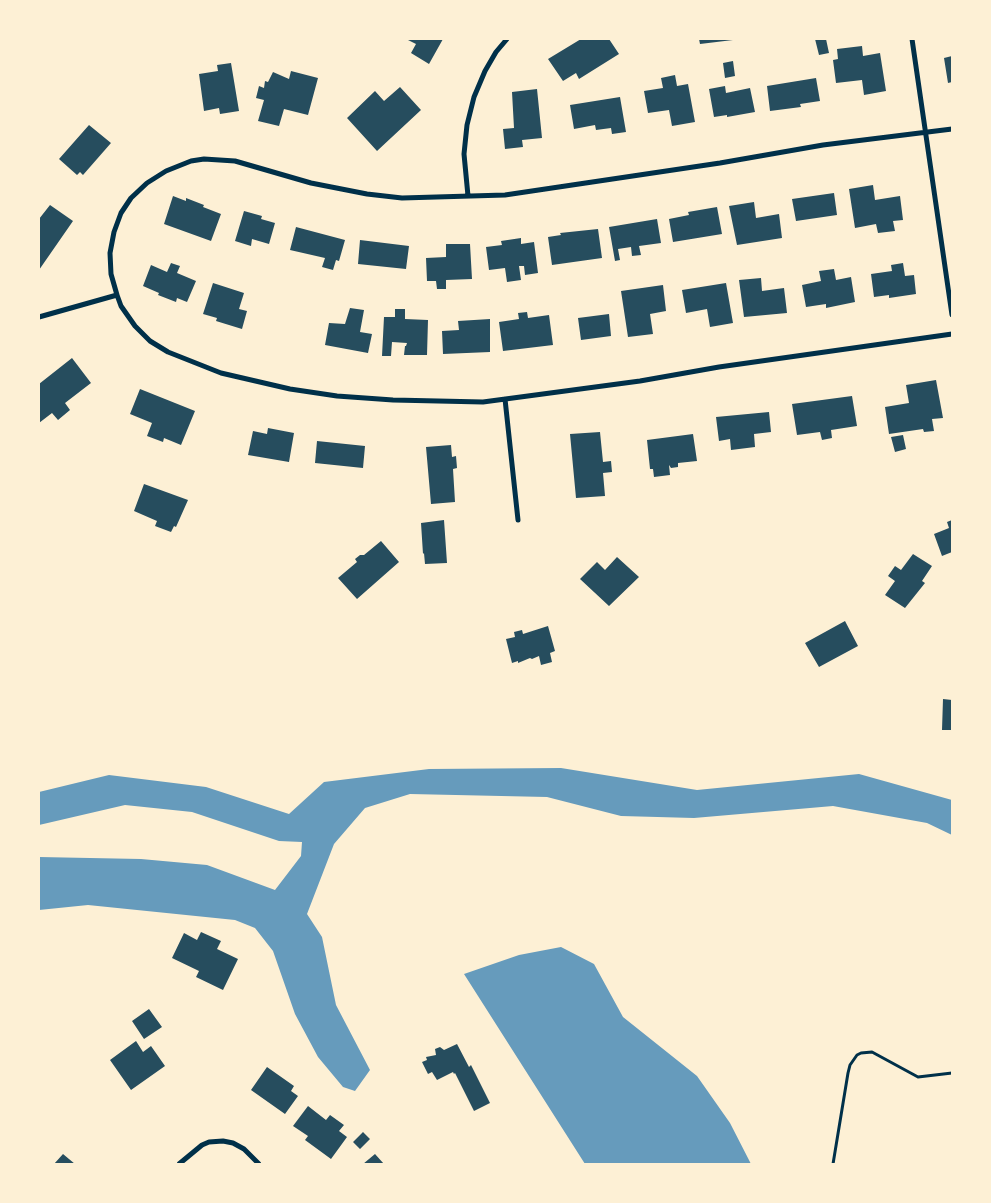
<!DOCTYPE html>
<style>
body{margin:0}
#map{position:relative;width:991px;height:1203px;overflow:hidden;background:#fdf0d5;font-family:Cabin,sans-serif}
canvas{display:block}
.frame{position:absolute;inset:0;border:40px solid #fdf0d5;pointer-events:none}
</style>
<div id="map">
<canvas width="991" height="1203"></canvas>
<div class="frame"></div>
</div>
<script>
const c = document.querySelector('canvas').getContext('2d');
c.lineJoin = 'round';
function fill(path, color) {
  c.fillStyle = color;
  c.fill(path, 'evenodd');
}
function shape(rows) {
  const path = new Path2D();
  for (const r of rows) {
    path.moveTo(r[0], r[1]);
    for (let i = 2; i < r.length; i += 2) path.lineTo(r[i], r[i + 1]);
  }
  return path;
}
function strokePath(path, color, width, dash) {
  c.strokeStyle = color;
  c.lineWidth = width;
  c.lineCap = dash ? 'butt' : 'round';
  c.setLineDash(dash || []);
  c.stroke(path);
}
const water = shape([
 [561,768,697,790,859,774,952,800,952,835,927,823,833,806,694,818,621,816,547,797,410,794,365,808,334,844,307,914,322,937,336,1005,370,1070,355,1091,343,1087,318,1057,295,1014,273,951,255,928,235,920,88,905,39,910,39,857,141,859,207,865,275,890,301,856,302,842,279,841,192,812,125,805,39,825,39,792,109,775,206,787,289,814,324,782,429,769],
 [561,947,594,964,623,1017,697,1076,730,1123,751,1164,585,1164,464,974,519,955]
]);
const building = shape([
 [406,39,443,39,429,64,411,53,416,44],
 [581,39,609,39,619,54,579,79,576,73,563,81,548,59],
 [699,39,733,39,733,40,700,44],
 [815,39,826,39,829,53,819,55],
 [862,46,863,56,880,53,886,91,864,95,862,80,836,83,833,60,838,59,837,49],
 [952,56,952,82,948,83,944,58],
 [733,61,735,76,725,78,723,63],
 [231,63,239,111,220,114,219,108,204,111,199,74,218,71,217,65],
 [291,71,318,78,308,115,284,109,279,126,258,121,264,100,256,98,259,86,264,88,265,81,268,82,273,72,289,79],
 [675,75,677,86,688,84,695,122,672,126,669,110,648,113,644,91,663,88,661,78],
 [816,78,820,101,800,104,801,107,770,111,767,86],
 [725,86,726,93,750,88,755,112,727,117,727,115,714,117,709,89],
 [400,87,421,110,377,151,347,118,375,91,384,101],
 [537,89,542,138,522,140,523,147,505,149,503,129,514,128,512,92],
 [620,97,626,132,612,134,611,128,596,130,595,125,574,129,570,105],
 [89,125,111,143,83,175,80,172,77,175,59,159],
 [873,185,875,200,900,196,903,220,893,221,895,231,878,233,876,224,855,228,849,189],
 [834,193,837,215,796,221,792,199],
 [173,196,186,201,186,198,204,205,203,207,221,214,211,241,164,224],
 [754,202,756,218,779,214,782,238,737,245,729,206],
 [50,205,73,221,39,270,39,219],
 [717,207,722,234,673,242,669,219,689,215,688,212],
 [244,211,262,216,261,219,275,223,269,244,252,239,251,246,235,241],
 [657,219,661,243,639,246,641,255,632,256,631,247,618,249,620,260,615,261,609,227],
 [296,227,345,240,339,261,336,260,333,270,322,267,325,258,290,250],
 [598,229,602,258,552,265,548,237,561,235,560,233],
 [521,238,521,244,534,242,538,273,525,275,524,266,519,266,521,280,507,282,505,268,489,270,486,247,502,245,501,241],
 [360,240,409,246,406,269,358,264],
 [446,244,470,244,472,279,446,280,446,289,437,289,436,281,427,281,426,258,446,257],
 [171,263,180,266,177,273,196,281,187,302,177,298,176,302,158,295,159,293,143,286,151,265,167,272],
 [903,263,905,276,914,275,916,294,889,298,889,295,874,297,871,274,892,271,891,265],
 [834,269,836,280,851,277,855,302,826,308,826,304,806,307,802,285,821,281,819,271],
 [761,278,762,291,784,288,787,313,744,317,739,280],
 [213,283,244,293,239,309,247,311,242,329,216,321,217,318,203,314],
 [726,283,733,323,710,327,707,309,686,313,682,290],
 [663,285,666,311,650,314,653,334,628,337,621,291],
 [350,308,364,310,360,332,372,334,368,353,325,345,329,323,345,324],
 [395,309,405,309,405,319,428,320,427,355,404,355,405,346,406,346,407,343,392,342,391,356,382,356,384,317,395,317],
 [527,312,528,318,549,315,553,345,503,351,499,322,519,319,518,313],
 [609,314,611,336,581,340,578,318],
 [490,319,490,352,443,354,442,331,459,330,458,321],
 [72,358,91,383,65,403,70,410,58,420,52,413,39,423,39,384],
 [936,380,943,418,932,419,934,431,924,432,923,429,889,434,885,407,909,403,906,385],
 [140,389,195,411,181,445,164,438,163,442,147,436,152,423,130,414],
 [852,396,857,426,831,430,832,438,822,440,820,432,797,435,792,404],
 [769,412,771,432,754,434,755,447,731,450,730,439,719,441,716,417],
 [268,428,294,433,289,462,248,455,253,431,267,434],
 [600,432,603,462,611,461,612,472,603,473,605,496,576,498,570,434],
 [693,434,697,461,678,463,678,467,671,468,669,465,670,475,654,477,653,469,650,469,647,440],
 [903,435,906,449,895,452,891,437],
 [317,441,365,446,363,468,315,463],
 [451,445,452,457,456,456,457,468,453,469,455,502,431,504,426,447],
 [144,484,188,500,176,527,174,526,171,532,155,526,157,521,134,511],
 [444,520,447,563,425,564,424,553,423,554,421,523],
 [952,520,952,552,942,556,934,534,949,528,947,522],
 [381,541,399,562,357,599,338,578,357,562,355,559,360,555,364,555],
 [913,554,932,566,922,581,925,583,905,608,885,595,895,581,888,576,895,566,901,570],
 [617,557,639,577,609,606,580,579,597,562,605,570],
 [845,621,858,646,819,667,805,643],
 [548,626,555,651,550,653,552,662,541,665,539,656,532,659,530,658,518,663,518,661,512,663,506,639,515,637,514,632,522,630,523,634],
 [943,699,952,700,952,730,942,730],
 [201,932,221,941,217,949,238,959,223,990,196,977,199,971,172,958,184,933,197,940],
 [149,1009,162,1027,144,1039,132,1021],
 [136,1041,143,1052,151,1046,165,1066,131,1090,110,1060],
 [457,1044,469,1067,471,1065,490,1103,474,1111,455,1073,454,1074,453,1072,437,1080,432,1072,428,1074,422,1062,427,1060,426,1057,436,1055,435,1049,440,1047,444,1050],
 [267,1067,294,1086,291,1091,298,1096,285,1114,251,1090],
 [308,1106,326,1120,330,1115,344,1125,339,1131,347,1137,331,1159,305,1140,308,1136,293,1126],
 [363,1132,370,1139,360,1149,353,1142],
 [63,1154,75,1164,54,1164],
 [375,1154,384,1164,363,1164]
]);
const path = shape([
 [833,1164,848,1073,850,1065,857,1055,861,1053,872,1052,918,1077,952,1073]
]);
const minor = shape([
 [912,39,952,315],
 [952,129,823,145,720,163,505,195,402,198,367,194,311,183,235,161,204,159,191,161,166,171,147,183,131,198,121,213,114,232,110,253,111,274,117,295,121,306,135,326,150,341,168,352,221,373,290,389,337,396,393,400,483,402,640,381,719,367,952,334],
 [468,196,464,154,467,125,474,97,485,71,496,52,507,39],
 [39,317,117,295],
 [505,399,518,520],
 [179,1164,202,1145,209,1142,223,1141,233,1143,244,1149,259,1164]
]);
fill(water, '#669bbc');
fill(building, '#264d5e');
strokePath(path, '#003049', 3);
strokePath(minor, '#003049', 5);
</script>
